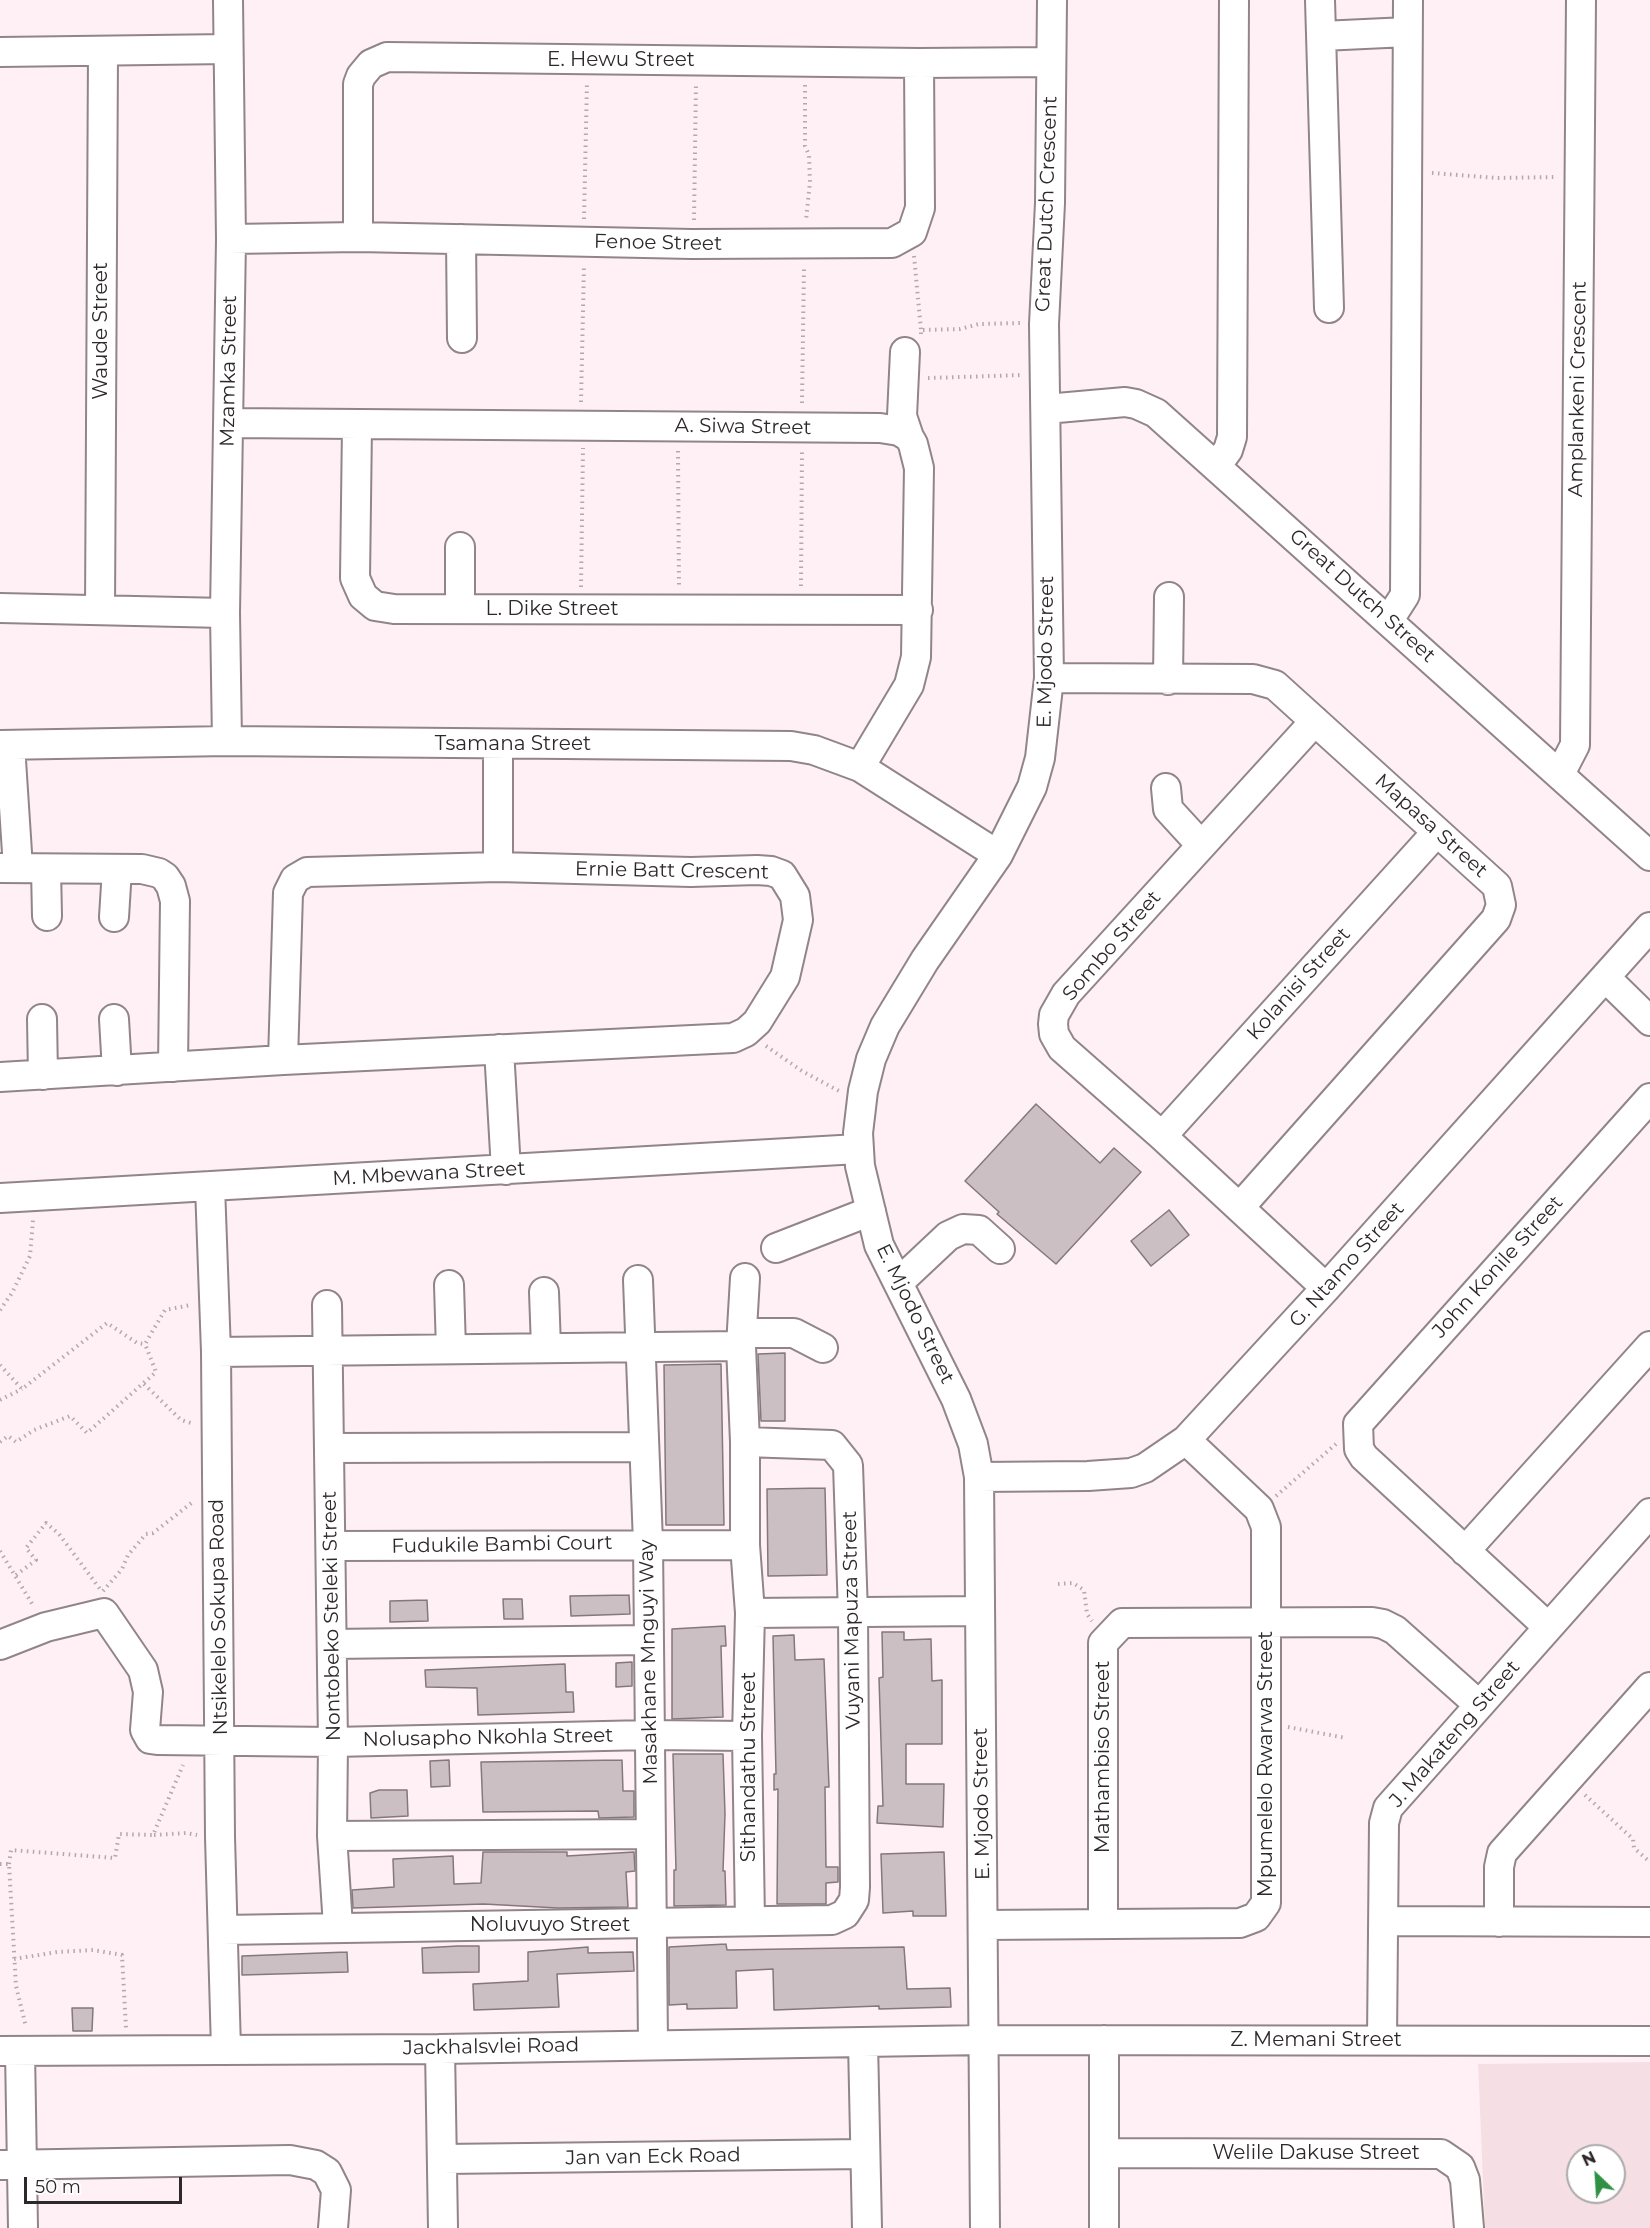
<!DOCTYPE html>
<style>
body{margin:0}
#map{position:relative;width:1650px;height:2228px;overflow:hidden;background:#fef0f4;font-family:Montserrat,sans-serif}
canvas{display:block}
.north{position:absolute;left:1566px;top:2144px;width:60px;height:60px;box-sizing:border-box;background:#fff;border:2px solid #aba9a9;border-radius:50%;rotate:335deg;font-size:16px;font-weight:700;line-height:24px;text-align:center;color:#2d2829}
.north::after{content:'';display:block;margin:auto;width:21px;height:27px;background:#309145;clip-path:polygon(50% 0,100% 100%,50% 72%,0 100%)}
.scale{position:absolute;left:24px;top:2177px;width:158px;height:27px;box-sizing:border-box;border:3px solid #2d2829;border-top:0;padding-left:8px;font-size:18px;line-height:21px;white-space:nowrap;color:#2d2829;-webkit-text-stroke:4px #fff;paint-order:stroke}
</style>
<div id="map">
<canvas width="1650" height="2228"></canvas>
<div class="north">N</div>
<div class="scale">50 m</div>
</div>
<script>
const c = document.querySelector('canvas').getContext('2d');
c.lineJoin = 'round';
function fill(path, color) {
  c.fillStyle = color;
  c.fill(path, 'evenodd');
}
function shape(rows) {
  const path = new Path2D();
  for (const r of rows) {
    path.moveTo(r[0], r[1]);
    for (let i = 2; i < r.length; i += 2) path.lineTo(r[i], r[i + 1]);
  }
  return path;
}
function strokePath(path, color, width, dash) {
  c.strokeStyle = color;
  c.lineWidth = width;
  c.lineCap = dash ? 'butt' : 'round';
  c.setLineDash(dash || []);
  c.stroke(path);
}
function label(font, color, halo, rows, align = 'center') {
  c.font = font + ' Montserrat,sans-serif';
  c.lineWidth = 4.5;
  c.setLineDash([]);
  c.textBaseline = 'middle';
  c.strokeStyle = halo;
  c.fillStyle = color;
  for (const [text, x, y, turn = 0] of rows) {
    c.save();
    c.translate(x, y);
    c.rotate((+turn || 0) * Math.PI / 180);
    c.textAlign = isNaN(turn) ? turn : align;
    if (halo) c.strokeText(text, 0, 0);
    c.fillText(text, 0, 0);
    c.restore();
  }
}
const built = shape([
 [1650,2062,1650,2228,1485,2228,1478,2064],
 [1578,2156,1614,2156,1614,2192,1578,2192]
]);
const building = shape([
 [1036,1104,1100,1163,1114,1148,1141,1172,1056,1264,997,1214,999,1212,965,1181,1036,1104],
 [1169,1210,1189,1235,1151,1266,1131,1241,1169,1210],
 [785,1353,785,1421,761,1421,758,1354,785,1353],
 [721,1364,724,1525,666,1525,664,1365,721,1364],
 [825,1488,827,1575,768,1576,767,1489,825,1488],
 [629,1595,630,1614,571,1616,570,1596,629,1595],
 [503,1599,522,1599,523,1619,504,1619,503,1599],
 [427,1600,428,1621,390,1622,390,1601,427,1600],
 [725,1626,726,1646,721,1646,723,1717,672,1719,672,1629,725,1626],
 [882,1632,904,1632,904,1640,931,1639,932,1681,942,1680,942,1744,906,1744,906,1784,944,1784,943,1827,877,1823,878,1806,883,1806,879,1678,883,1677,882,1632],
 [794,1635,795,1660,824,1659,829,1787,825,1787,826,1867,838,1867,838,1882,826,1883,826,1904,777,1904,778,1789,774,1790,774,1774,776,1774,773,1636,794,1635],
 [632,1662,632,1686,616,1687,616,1663,632,1662],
 [565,1664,566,1692,573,1692,574,1712,478,1715,477,1688,426,1687,425,1670,565,1664],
 [673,1754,723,1754,725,1814,723,1871,725,1871,726,1905,674,1906,674,1870,676,1870,673,1754],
 [449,1760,450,1786,431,1787,430,1761,449,1760],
 [622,1760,623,1791,634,1791,634,1817,599,1818,598,1811,483,1812,481,1762,622,1760],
 [379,1790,407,1790,408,1816,371,1818,370,1793,379,1790],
 [483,1852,567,1852,567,1856,634,1852,635,1871,626,1872,628,1907,558,1908,484,1904,353,1908,352,1890,394,1887,393,1859,453,1856,454,1884,481,1883,483,1852],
 [944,1852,946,1916,913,1916,913,1911,883,1913,881,1854,944,1852],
 [726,1944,727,1950,904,1947,907,1989,950,1988,951,2007,879,2009,879,2006,774,2010,773,1969,736,1971,737,2008,687,2009,687,2004,669,2005,669,1947,726,1944],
 [458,1946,479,1946,479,1972,423,1973,422,1948,458,1946],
 [588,1947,588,1953,633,1952,634,1971,557,1974,559,2007,474,2010,473,1984,528,1981,528,1952,588,1947],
 [347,1952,348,1972,242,1975,242,1956,347,1952],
 [72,2008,93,2008,92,2031,73,2031,72,2008]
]);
const path = shape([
 [805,85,805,146,809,155,810,182,806,220],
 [1432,173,1497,178,1556,177],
 [584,219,587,82],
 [694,220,696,83],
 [914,256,921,330],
 [921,334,921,330,960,329,979,324,1022,323],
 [928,378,1023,375],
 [581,402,584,265],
 [802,403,804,267],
 [678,451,679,587],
 [801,586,802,450],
 [581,587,583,448],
 [766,1046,802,1071,839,1091],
 [0,1310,12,1293,30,1256,33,1220],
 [0,1365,22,1389,107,1323,137,1343,145,1344],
 [144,1384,181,1420,194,1424],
 [0,1400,22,1389],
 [0,1442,8,1436,16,1442,34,1430,70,1416,87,1433,156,1372,145,1344,165,1310,191,1305],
 [1276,1496,1336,1444],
 [0,1551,34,1607],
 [16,1575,36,1560,26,1548,46,1523,59,1534,100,1589],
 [1058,1584,1073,1583,1084,1590,1087,1614,1092,1621],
 [103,1591,122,1569,128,1555,146,1534,153,1533,194,1501],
 [1288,1727,1346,1738],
 [1585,1795,1633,1839,1634,1848,1650,1862],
 [154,1835,186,1833,197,1835],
 [0,1864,9,1864,16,1986,26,2027],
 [9,1864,11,1850,115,1858,119,1834,153,1835,183,1765],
 [14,1959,57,1952,93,1950,122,1955,126,2028]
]);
const minor = shape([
 [1320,0,1329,308],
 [1322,36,1407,32],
 [0,52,228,49],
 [358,237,358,84,361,76,371,64,387,57,919,63,1051,62],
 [231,239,358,237,692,244,892,243,912,232,920,208,919,63],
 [461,239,462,338],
 [905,352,902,416,909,437],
 [1046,409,1125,402,1136,404,1156,413,1650,856],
 [229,423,880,428,899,431,909,437,913,444,919,468,916,657,909,685,860,767],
 [357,426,355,578,363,596,375,606,394,609,918,610],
 [1217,465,1228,450,1232,437,1234,0],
 [460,547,460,609],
 [0,608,225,613],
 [100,609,103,52],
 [1389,620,1405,595,1408,0],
 [1049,678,1253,679,1275,685,1497,886,1501,905,1496,919,1240,1207],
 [1168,680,1169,597],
 [1315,721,1066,994,1054,1015,1053,1024,1054,1034,1062,1048,1162,1136,1326,1288],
 [227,741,225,613,231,239,228,0],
 [498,744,498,867],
 [0,745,227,741,791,746,814,750,860,767,998,855],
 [10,745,18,868],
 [1560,774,1575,745,1581,0],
 [1166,788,1168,809,1201,845],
 [0,868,142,869,159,873,165,877,171,886,175,901,173,1067],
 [46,869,47,916],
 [114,917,117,869],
 [1606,978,1650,1021],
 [42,1019,43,1075],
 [114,1019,117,1071],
 [499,1049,506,1170],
 [0,1077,283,1060,733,1038,746,1032,757,1022,785,977,798,920,795,896,782,875,771,871,757,870,691,872,498,867,307,872,295,879,288,893,283,1060],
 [1162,1136,1436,833],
 [210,1186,216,1352,220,1837,226,2049],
 [0,1198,858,1149],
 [776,1248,871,1211],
 [745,1278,741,1346,745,1442,745,1545,750,1613,747,1736,750,1921],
 [638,1280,648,1543,653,2044],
 [898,1283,948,1236,963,1229,979,1230,1000,1249],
 [449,1285,451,1349],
 [544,1292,546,1347],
 [327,1305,333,1742,332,1836,338,1926],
 [742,1333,794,1333,823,1348],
 [216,1352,741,1346],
 [330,1448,643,1447],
 [979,1477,1088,1476,1131,1473,1145,1468,1186,1440,1326,1288,1650,927],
 [331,1546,745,1545],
 [1465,1551,1650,1346],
 [750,1613,980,1611],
 [1548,1627,1364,1457,1359,1449,1358,1424,1650,1098],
 [332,1644,647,1640],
 [0,1645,46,1627,104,1613,143,1670,148,1692,145,1730,150,1739,157,1740,333,1742,649,1735,747,1736],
 [332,1836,651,1834],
 [1385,1921,1650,1922],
 [1499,1922,1499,1867,1502,1853,1650,1687],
 [1103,1924,1103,1643,1122,1623,1372,1622,1383,1624,1395,1630,1478,1704],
 [984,1925,1240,1923,1256,1917,1266,1903,1266,1527,1259,1509,1186,1440],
 [223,1930,832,1920,845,1914,854,1900,855,1887,853,1614,848,1465,832,1445,745,1442],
 [1104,2040,1104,2228],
 [1382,2040,1384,1823,1388,1808,1650,1513],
 [863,2042,867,2228],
 [440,2049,443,2228],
 [0,2051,440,2049,983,2040,1650,2041],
 [20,2051,23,2228],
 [1105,2153,1441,2154,1460,2167,1465,2180,1469,2228],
 [443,2159,864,2154],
 [0,2165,290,2160,316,2165,327,2172,336,2190,333,2228],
 [985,2228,979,1477,973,1444,956,1399,879,1245,860,1166,858,1133,863,1091,871,1059,885,1026,925,960,998,855,1032,787,1040,758,1049,678,1044,324,1050,203,1052,0]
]);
const streetNames = [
 ["E. Hewu Street",621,60],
 ["Great Dutch Crescent",1047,204,-88],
 ["Fenoe Street",658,243,1],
 ["Waude Street",101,331,-90],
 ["Mzamka Street",229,371,-89],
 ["Amplankeni Crescent",1578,389,-89],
 ["A. Siwa Street",743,427,1],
 ["Great Dutch Street",1362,596,42],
 ["L. Dike Street",552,609],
 ["E. Mjodo Street",1046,652,-89],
 ["Tsamana Street",513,744],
 ["Mapasa Street",1431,826,42],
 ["Ernie Batt Crescent",672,871,1],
 ["Sombo Street",1112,946,-49],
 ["Kolanisi Street",1299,984,-48],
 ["M. Mbewana Street",429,1174,-3],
 ["G. Ntamo Street",1347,1265,-48],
 ["John Konile Street",1498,1267,-48],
 ["E. Mjodo Street",915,1314,64],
 ["Fudukile Bambi Court",502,1545,-1],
 ["Nontobeko Steleki Street",332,1616,-91],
 ["Ntsikelelo Sokupa Road",219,1617,-91],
 ["Vuyani Mapuza Street",852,1620,-91],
 ["Masakhane Mnguyi Way",649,1662,-91],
 ["J. Makateng Street",1455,1734,-49],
 ["Nolusapho Nkohla Street",488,1738,-1],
 ["Mathambiso Street",1103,1757,-90],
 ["Mpumelelo Rwarwa Street",1266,1764,-90],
 ["Sithandathu Street",749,1767,-90],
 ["E. Mjodo Street",982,1804,-91],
 ["Noluvuyo Street",550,1925],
 ["Z. Memani Street",1316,2040],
 ["Jackhalsvlei Road",491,2047,-1],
 ["Welile Dakuse Street",1316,2153],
 ["Jan van Eck Road",653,2157,-1]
];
fill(built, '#f5dfe5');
fill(building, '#ccbfc3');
strokePath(building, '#84787c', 1.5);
strokePath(minor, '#918588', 32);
strokePath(path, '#b3a8ab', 4, [1.5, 4.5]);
strokePath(minor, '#fff', 28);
label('20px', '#2d2829', '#fff', streetNames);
</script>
